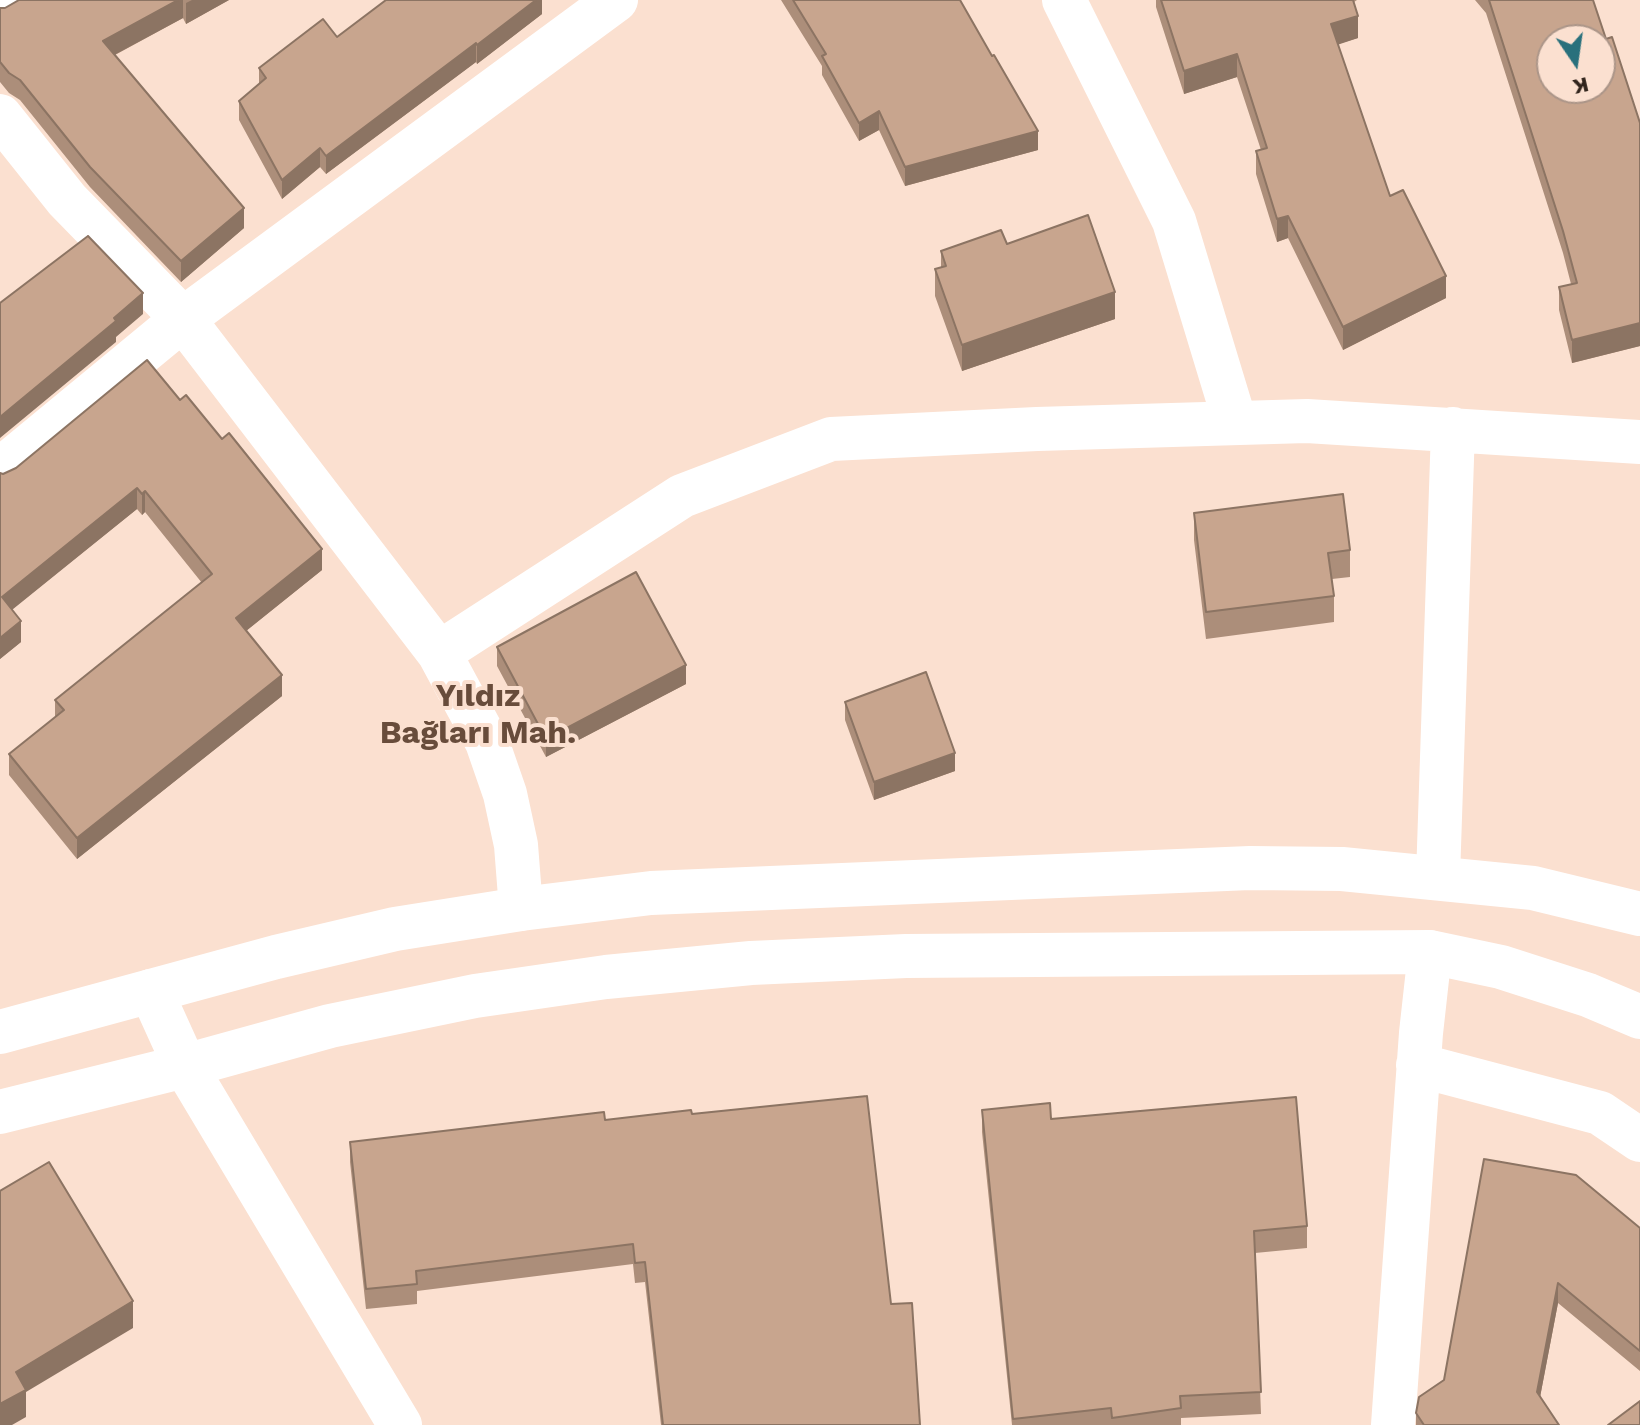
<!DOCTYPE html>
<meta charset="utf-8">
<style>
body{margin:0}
#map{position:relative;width:1640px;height:1425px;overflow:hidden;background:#fbe0d0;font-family:"Work Sans",sans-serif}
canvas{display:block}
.north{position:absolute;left:1536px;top:24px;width:80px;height:80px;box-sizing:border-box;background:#fbe0d0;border:2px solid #ab9588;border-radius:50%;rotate:167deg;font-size:22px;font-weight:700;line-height:32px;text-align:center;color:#32251d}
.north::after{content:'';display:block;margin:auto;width:28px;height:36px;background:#29707c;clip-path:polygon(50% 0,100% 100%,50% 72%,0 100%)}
</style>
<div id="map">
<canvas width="1640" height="1425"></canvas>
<div class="north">K</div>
</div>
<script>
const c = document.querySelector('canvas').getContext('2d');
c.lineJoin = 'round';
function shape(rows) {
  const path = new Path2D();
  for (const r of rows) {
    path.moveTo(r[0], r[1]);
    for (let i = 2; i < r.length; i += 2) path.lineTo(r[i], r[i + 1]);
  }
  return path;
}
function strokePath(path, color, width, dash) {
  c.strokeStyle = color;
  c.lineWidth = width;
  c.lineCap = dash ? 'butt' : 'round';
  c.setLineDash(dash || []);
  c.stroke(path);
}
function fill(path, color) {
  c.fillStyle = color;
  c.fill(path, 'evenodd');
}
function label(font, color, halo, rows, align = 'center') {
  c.font = font + ' "Work Sans",sans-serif';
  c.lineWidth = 8;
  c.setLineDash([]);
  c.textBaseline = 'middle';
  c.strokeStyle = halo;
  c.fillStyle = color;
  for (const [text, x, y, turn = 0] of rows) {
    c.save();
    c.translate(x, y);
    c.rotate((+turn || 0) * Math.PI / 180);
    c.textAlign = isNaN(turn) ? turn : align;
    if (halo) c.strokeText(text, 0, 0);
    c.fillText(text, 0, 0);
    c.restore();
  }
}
const street = shape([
 [1064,0,1174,221,1235,422],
 [0,4,5,0],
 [0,116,67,200,183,319,439,653,487,742,505,794,516,845,521,909],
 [0,470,183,319,616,0],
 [439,653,682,496,831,439,1037,429,1307,421,1640,442],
 [1438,877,1453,429],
 [151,991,185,1066,400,1425],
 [1418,1065,1600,1113,1640,1140],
 [1393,1425,1421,1033,1430,952]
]);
const secondary = shape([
 [0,1032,276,957,395,929,521,909,651,893,1250,868,1342,869,1533,888,1640,914],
 [0,1112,185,1066,330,1026,475,996,606,977,751,963,906,956,1430,952,1501,967,1588,995,1640,1017]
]);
const wall = shape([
 [19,0,229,0,186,24,183,18,115,55,244,228,181,282,90,187,20,100,9,93,0,82,0,8,5,8],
 [542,0,542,14,477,64,476,62,326,174,320,167,282,199,239,120,239,101,259,85,259,68,337,37],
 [781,0,960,0,1038,150,905,186,879,130,859,141,822,75,822,66],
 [1156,0,1357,0,1354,2,1358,38,1338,44,1390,196,1446,298,1343,350,1288,238,1277,242,1256,174,1256,151,1261,150,1237,77,1184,94,1156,7],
 [1475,0,1593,0,1606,39,1640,123,1640,346,1572,363,1559,310,1559,287,1571,284,1563,253,1486,13],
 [1007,244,1115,319,962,371,935,296,935,269,941,267,941,251],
 [180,400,322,570,246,631,282,696,77,859,9,775,9,754,55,717,55,700,202,583,145,512,142,515,137,509,12,609,21,642,0,659,3,474],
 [1194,513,1350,550,1350,577,1332,579,1334,596,1334,622,1206,639,1194,540],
 [497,647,686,684,546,757,497,666],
 [845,702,955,771,874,800,845,720],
 [982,1110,1051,1119,1307,1226,1307,1248,1255,1253,1261,1414,1181,1418,1181,1425,1012,1425,982,1132],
 [692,1114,891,1304,920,1425,661,1425,645,1282,635,1283,633,1264,417,1291,417,1304,366,1309,350,1162,350,1142],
 [1484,1159,1640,1228,1640,1371,1558,1303,1540,1397,1559,1425,1416,1425,1416,1413,1444,1380]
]);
const shadedWall = shape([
 [178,0,183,0,183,18,103,61,103,41],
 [192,0,229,0,186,24,186,3],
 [536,0,542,0,542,14,477,64,477,45],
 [1358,16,1358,38,1331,47,1331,24],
 [476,43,476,62,326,174,326,156],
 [1237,54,1237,77,1184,94,1184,71],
 [879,111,879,130,859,141,859,123],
 [1038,131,1038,150,905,186,905,167],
 [320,148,320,167,282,199,282,180],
 [244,208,244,228,181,282,181,261],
 [1288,216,1288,238,1277,242,1277,219],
 [1446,276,1446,298,1343,350,1343,327],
 [1115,292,1115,319,962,371,962,345],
 [143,293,143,314,116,337,116,342,0,438,0,417],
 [1640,323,1640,346,1572,363,1572,340],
 [137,488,137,509,2,618,2,597],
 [145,491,145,512,142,515,142,494],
 [322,549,322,570,236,639,236,618],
 [21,621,21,642,0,659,0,638],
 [686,665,686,684,546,757,546,739],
 [282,675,282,696,77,859,77,838],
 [955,753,955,771,874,800,874,782],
 [1558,1283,1558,1303,1537,1413,1537,1392],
 [133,1301,133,1328,26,1392,26,1417,12,1425,0,1425,0,1404,16,1372]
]);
const building = shape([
 [19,0,178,0,103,41,244,208,181,261,90,167,20,80,9,73,0,62,0,8,5,8,19,0],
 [386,0,536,0,477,45,476,43,326,156,320,148,282,180,239,101,266,78,259,68,323,19,337,37,386,0],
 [793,0,960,0,992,56,994,55,1038,131,905,167,879,111,859,123,822,56,826,54,793,0],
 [1161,0,1353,0,1358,16,1331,24,1390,196,1403,190,1446,276,1343,327,1288,216,1277,219,1256,151,1267,148,1237,54,1184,71,1161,0],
 [1489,0,1593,0,1606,39,1612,37,1640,123,1640,323,1572,340,1559,287,1577,283,1563,231,1489,0],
 [1552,40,1600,40,1600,88,1552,88,1552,40],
 [1088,215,1115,292,962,345,935,269,946,266,941,251,1001,230,1007,244,1088,215],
 [88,236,143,293,114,318,116,321,0,417,0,303,88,236],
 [147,360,180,400,186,395,222,439,229,433,322,549,236,618,282,675,77,838,9,754,64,710,55,700,212,574,145,491,142,494,137,488,2,597,21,621,0,638,0,473,3,474,16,468,147,360],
 [1343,494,1350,550,1328,553,1334,596,1206,612,1194,513,1343,494],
 [636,572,686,665,546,739,497,647,636,572],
 [926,672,955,753,874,782,845,702,926,672],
 [867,1096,891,1304,912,1303,920,1425,663,1425,645,1262,635,1263,633,1244,416,1271,417,1284,366,1289,350,1142,604,1112,605,1120,691,1110,692,1114,867,1096],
 [1296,1097,1307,1226,1254,1231,1261,1392,1180,1396,1181,1408,1112,1418,1111,1408,1013,1419,982,1110,1050,1103,1051,1119,1296,1097],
 [1484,1159,1576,1175,1640,1228,1640,1351,1558,1283,1537,1392,1559,1425,1424,1425,1416,1413,1419,1397,1444,1380,1484,1159],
 [49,1162,133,1301,16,1372,26,1390,0,1404,0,1191,49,1162],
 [1640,1401,1640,1425,1608,1425,1640,1401]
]);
const districtNames = [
 ["Yıldız",478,697],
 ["Bağları Mah.",478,734]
];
strokePath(street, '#fff', 44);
strokePath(secondary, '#fff', 44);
fill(wall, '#ac8e7a');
fill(shadedWall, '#8c7463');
fill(building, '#c8a58e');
strokePath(building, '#8c7463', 2);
label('bold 32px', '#684c3b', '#fbe0d0', districtNames);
</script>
